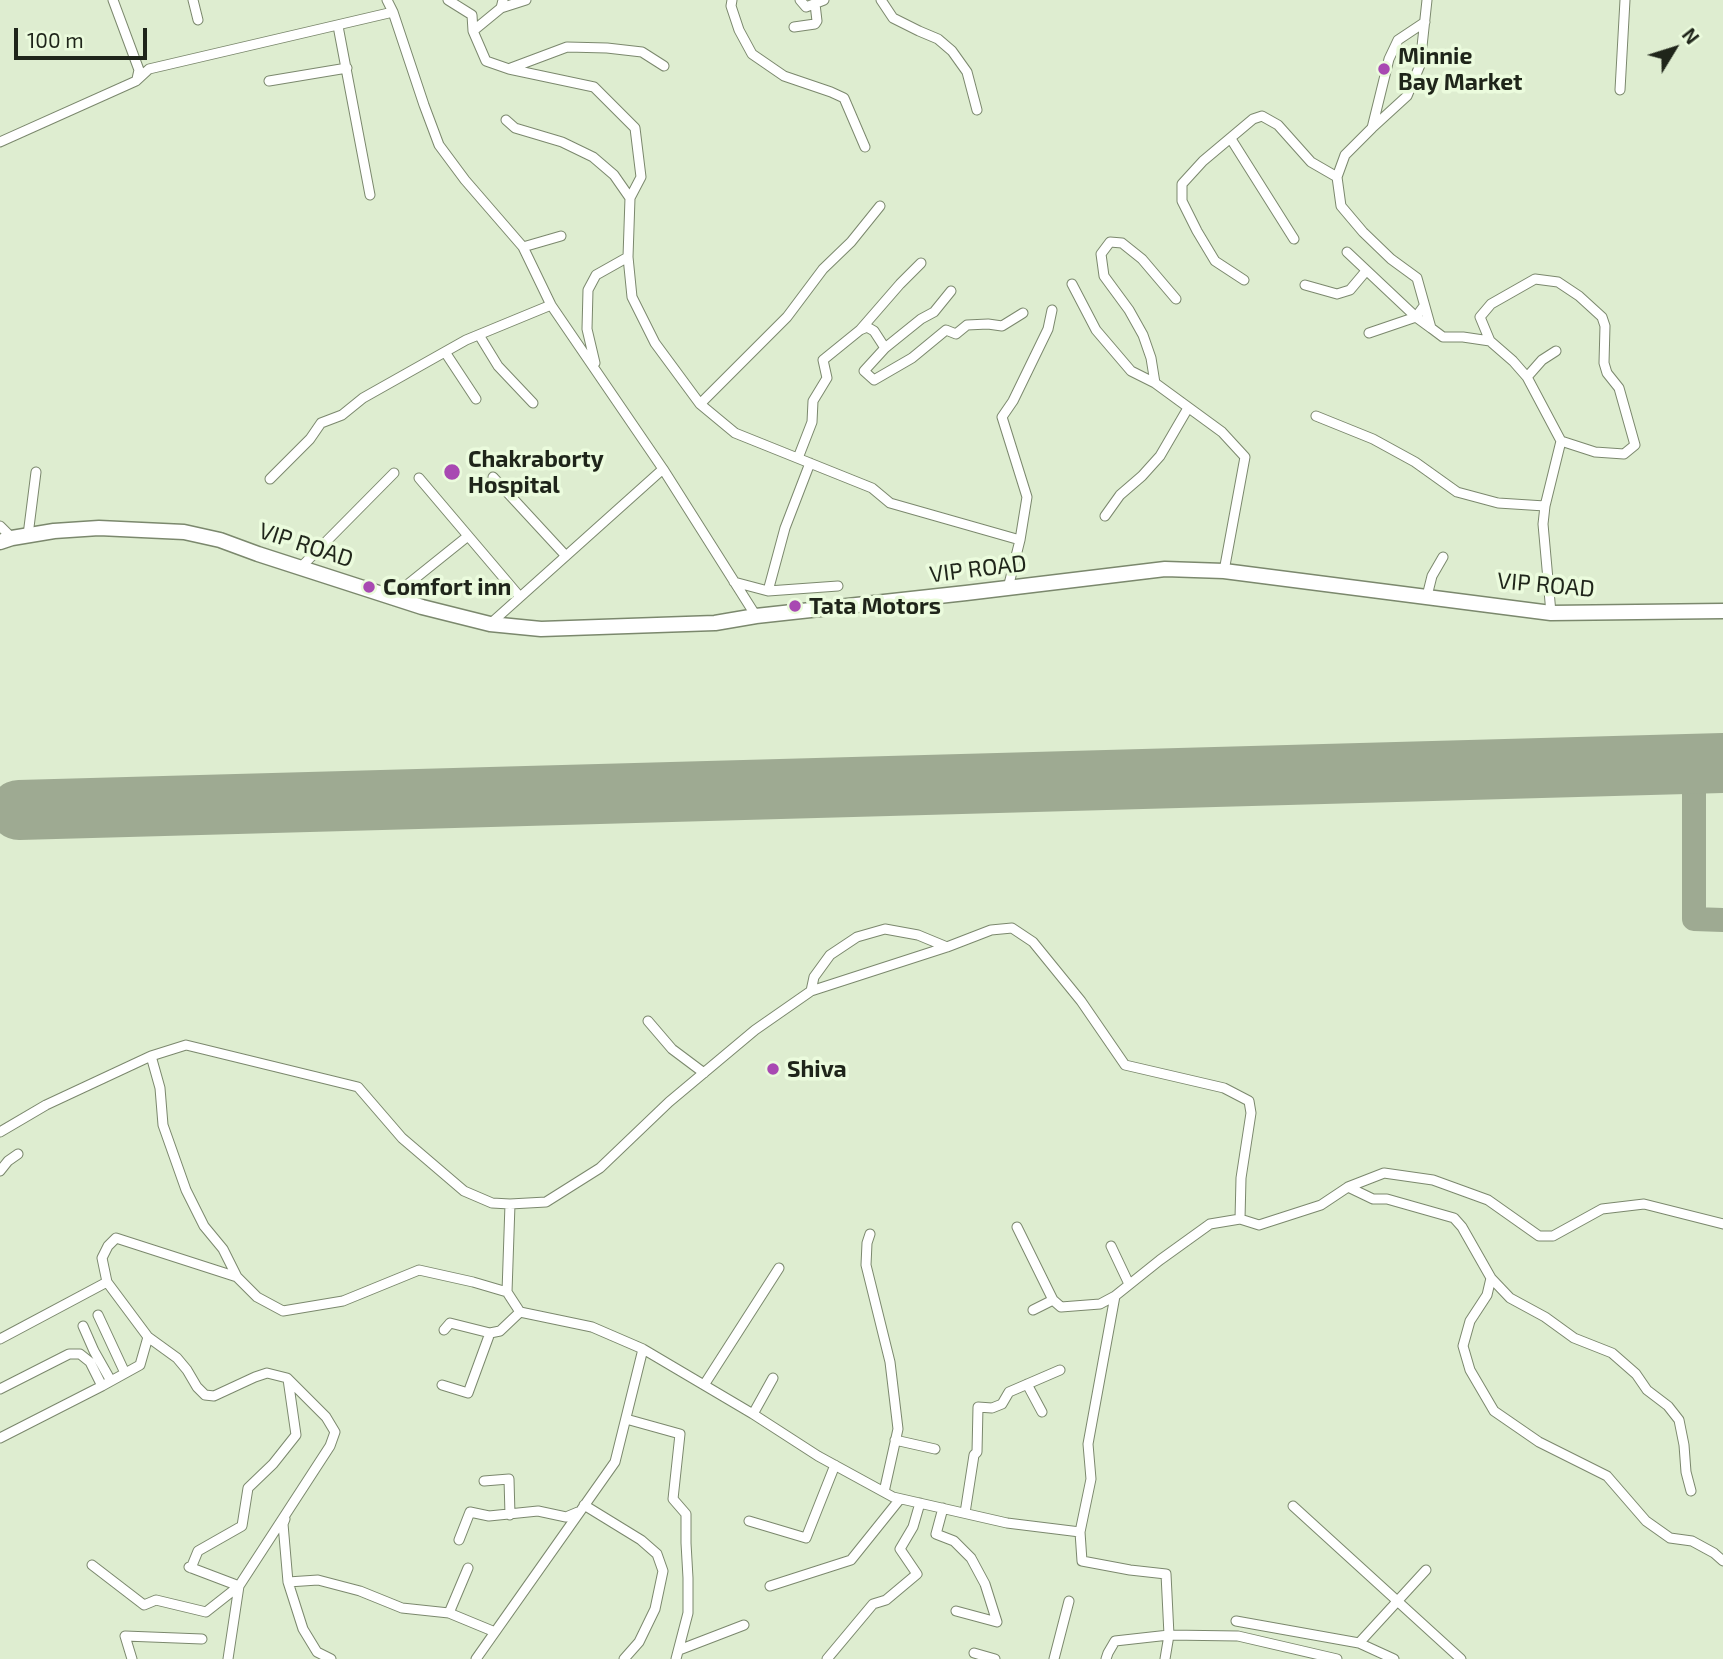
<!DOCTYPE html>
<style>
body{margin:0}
#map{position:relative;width:1723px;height:1659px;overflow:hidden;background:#deedd0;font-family:"Exo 2",sans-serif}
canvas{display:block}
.north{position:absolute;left:1639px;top:14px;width:70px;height:70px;-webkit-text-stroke:5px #ebfbdd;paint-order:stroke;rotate:52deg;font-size:19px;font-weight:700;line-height:28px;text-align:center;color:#1f251a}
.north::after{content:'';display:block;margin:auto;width:24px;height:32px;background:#1f251a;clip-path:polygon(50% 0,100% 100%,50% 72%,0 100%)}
.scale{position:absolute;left:14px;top:28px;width:133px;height:32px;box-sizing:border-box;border:4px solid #1f251a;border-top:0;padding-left:9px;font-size:21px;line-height:24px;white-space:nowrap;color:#1f251a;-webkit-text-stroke:5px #ebfbdd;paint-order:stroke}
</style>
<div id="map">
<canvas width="1723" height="1659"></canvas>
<div class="north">N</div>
<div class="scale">100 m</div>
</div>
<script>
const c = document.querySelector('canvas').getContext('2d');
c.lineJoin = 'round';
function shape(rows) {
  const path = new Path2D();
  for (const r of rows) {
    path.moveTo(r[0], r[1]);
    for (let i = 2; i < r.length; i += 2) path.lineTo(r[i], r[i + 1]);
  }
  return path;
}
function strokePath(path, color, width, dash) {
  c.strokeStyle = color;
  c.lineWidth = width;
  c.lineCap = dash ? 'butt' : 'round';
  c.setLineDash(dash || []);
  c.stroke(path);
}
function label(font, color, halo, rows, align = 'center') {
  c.font = font + ' "Exo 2",sans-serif';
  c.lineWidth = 7;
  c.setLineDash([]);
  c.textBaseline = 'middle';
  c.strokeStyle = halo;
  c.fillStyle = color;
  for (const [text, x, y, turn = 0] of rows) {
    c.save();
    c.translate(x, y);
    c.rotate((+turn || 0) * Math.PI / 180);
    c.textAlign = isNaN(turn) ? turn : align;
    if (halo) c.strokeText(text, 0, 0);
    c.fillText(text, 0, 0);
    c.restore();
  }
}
const taxiway = shape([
 [1694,764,1694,919,1723,920]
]);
const runway = shape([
 [19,810,1723,763]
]);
const minor = shape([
 [113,0,139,70,137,79],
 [193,0,198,20],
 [387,0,393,12,424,105,439,145,465,180,523,247,551,305,663,469,756,616],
 [448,0,472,15,473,31,486,61,509,69,594,87,635,128,641,177,630,198,628,257,632,297,655,343,700,404,735,433,872,488,890,503,1020,540],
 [732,0,731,6,739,30,752,54,784,76,831,92,844,98,865,147],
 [800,0,806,7,824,0],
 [881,0,893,18,919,31,938,39,952,51,967,72,977,110],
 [1427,0,1420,65,1407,96,1372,128,1345,155,1337,177,1341,206,1363,232,1391,259,1417,278,1431,328,1443,337,1463,337,1490,341,1513,361,1527,377,1561,441,1545,506,1543,524,1551,613],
 [501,8,526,0],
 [338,26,370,195],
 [794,27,815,24,817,21,815,4],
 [473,31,501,8,503,0],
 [511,68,567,47,607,48,642,52,664,66],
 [269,81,347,68],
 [1620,90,1625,0],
 [506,120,515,128,562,142,593,157,614,175,630,198],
 [1372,128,1389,59,1398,40,1425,22],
 [1231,139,1294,239],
 [0,142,136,81,149,69,393,12],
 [523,247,561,236],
 [1347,252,1416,317,1424,306],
 [1244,280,1215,261,1197,231,1182,201,1182,184,1203,161,1253,119,1262,116,1278,125,1311,162,1337,177],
 [1072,284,1096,330,1131,371,1155,383,1222,432,1245,457,1224,571],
 [1305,285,1337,294,1350,290,1366,271],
 [951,291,934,312,921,319,885,348,864,371,874,380,912,358,946,330,956,334,967,325,988,324,1002,326,1023,313],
 [860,330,867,327,874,331,885,348],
 [1369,333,1416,317,1431,328],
 [479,335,498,366,533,403],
 [1490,341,1480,317,1491,304,1535,279,1558,282,1579,296,1602,317,1605,326,1604,363,1607,373,1619,388,1635,445,1624,454,1595,452,1561,441],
 [445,352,476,399],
 [595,363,587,329,588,290,596,275,628,257],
 [1527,377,1542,360,1556,351],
 [1155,383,1151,358,1143,335,1129,310,1104,276,1101,254,1110,242,1122,243,1142,259,1176,299],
 [700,404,787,317,823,269,851,242,880,206],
 [1316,416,1373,439,1415,462,1457,492,1498,503,1545,506],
 [798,458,812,422,813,401,827,378,823,360,860,330,900,284,921,263],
 [493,477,566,556],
 [419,478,520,597],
 [270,479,310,439,321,423,342,415,363,398,466,340,551,305],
 [1105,516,1120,495,1142,476,1160,456,1188,408],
 [0,526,12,538],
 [28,535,36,472],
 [300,568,394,473],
 [734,582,768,591,838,586],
 [1008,588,1020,540,1027,497,1002,417,1013,401,1048,329,1052,310],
 [768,591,785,528,810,463],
 [1427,596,1432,576,1443,557],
 [392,597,468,536],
 [490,624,663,469],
 [811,991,814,977,830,955,857,937,885,929,918,935,947,947],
 [648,1021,672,1049,704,1073],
 [151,1056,160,1088,163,1125,186,1190,204,1226,223,1249,237,1277,257,1297,283,1311,343,1301,419,1270,473,1282,507,1292,520,1312,592,1327,643,1349,753,1414,818,1456,893,1497,1007,1523,1080,1532,1082,1561,1130,1570,1166,1574,1169,1635,1115,1641,1108,1653,1106,1659],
 [0,1132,46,1105,151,1056,186,1045,358,1087,402,1138,464,1191,492,1203,510,1204,546,1202,600,1168,669,1102,755,1030,811,991,947,947,991,930,1012,928,1033,942,1081,1001,1125,1065,1224,1088,1249,1101,1251,1113,1241,1178,1240,1219,1259,1225,1321,1205,1348,1187,1384,1173,1433,1180,1488,1200,1539,1236,1553,1236,1602,1209,1644,1204,1723,1224],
 [0,1171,8,1161,18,1154],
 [1348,1187,1373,1199,1387,1199,1454,1218,1462,1227,1491,1278,1510,1298,1545,1317,1574,1338,1612,1353,1636,1374,1647,1390,1668,1406,1679,1420,1684,1445,1686,1472,1691,1491],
 [1017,1227,1053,1300,1061,1307,1100,1304,1115,1296],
 [870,1234,867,1243,866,1265,890,1362,898,1429,884,1492],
 [1111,1246,1129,1284],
 [1491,1278,1487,1295,1470,1321,1463,1346,1470,1370,1494,1411,1539,1442,1607,1476,1646,1521,1670,1538,1692,1541,1714,1553,1723,1561],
 [507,1292,510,1204],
 [1033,1310,1053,1300],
 [98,1315,125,1373],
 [83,1326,94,1351,111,1381],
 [444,1330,450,1323,490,1333,500,1331,520,1312],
 [0,1339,107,1282],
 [1027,1384,1042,1412],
 [442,1385,468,1393,490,1333],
 [704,1385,779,1268],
 [0,1389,69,1354,80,1354,90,1362,102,1386],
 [753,1414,773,1378],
 [626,1419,680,1434,673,1499,686,1514,686,1543,688,1578,688,1613,676,1659],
 [0,1438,102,1386,140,1365,148,1337],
 [895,1440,935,1449],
 [484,1481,509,1479,510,1515],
 [584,1505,641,1540,657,1554,663,1571,655,1609,639,1642,624,1659],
 [1293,1506,1461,1659],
 [943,1508,936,1534,954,1541,971,1558,985,1584,997,1622,956,1611],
 [965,1513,974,1455,977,1452,978,1407,992,1408,1002,1404,1009,1392,1060,1370],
 [285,1519,283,1524,288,1582,303,1629,317,1652,331,1659],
 [749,1521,806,1538,835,1465],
 [1080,1532,1091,1479,1088,1444,1115,1296,1160,1260,1210,1224,1240,1219],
 [459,1540,470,1512,489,1516,538,1511,566,1517,578,1512],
 [92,1565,144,1605,156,1600,206,1612,239,1586,189,1567],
 [191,1568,198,1551,242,1526,248,1488,273,1464,296,1435,288,1379],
 [288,1582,318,1580,360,1591,402,1608,449,1613,495,1632],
 [770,1586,851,1560,900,1499],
 [449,1613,468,1568],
 [1236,1621,1359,1643,1394,1659],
 [1359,1643,1426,1570],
 [679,1650,744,1625],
 [974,1653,995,1659],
 [132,1659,125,1636,202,1639],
 [228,1659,239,1586,330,1446,335,1432,326,1417,287,1378,267,1373,255,1377,214,1396,205,1395,197,1387,187,1370,177,1358,148,1337,107,1282,102,1258,108,1246,116,1238,237,1277],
 [476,1659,615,1462,643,1349],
 [827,1659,873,1604,886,1600,917,1574,900,1549,913,1527,920,1503],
 [1054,1659,1069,1601],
 [1165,1659,1169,1635,1238,1636,1337,1659]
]);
const trunk = shape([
 [0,542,12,538,54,531,99,528,184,532,220,540,258,554,422,607,490,624,541,629,715,623,756,616,966,593,1165,569,1224,571,1551,613,1723,611]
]);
const markers = [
 [1384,69,7,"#a849b2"],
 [452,472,9,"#a849b2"],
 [369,587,7,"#a849b2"],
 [795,606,7,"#a849b2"],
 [773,1069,7,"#a849b2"]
];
const poiNames = [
 ["Minnie",1398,56],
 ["Bay Market",1398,82],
 ["Chakraborty",468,459],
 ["Hospital",468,485],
 ["Comfort inn",383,587],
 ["Tata Motors",809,606],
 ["Shiva",787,1069]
];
const streetNames = [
 ["VIP ROAD",306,545,18],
 ["VIP ROAD",978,569,-7],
 ["VIP ROAD",1546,585,5]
];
strokePath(taxiway, '#9eaa92', 24);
strokePath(runway, '#9eaa92', 60);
strokePath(minor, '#7b886d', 11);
strokePath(trunk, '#7b886d', 17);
strokePath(minor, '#fff', 9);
strokePath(trunk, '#fff', 14);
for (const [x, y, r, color] of markers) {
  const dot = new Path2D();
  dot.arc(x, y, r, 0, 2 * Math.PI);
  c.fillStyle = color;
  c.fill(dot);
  strokePath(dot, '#ebfbdd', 2.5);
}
label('bold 23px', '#1f251a', '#ebfbdd', poiNames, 'left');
label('23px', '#1f251a', '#ebfbdd', streetNames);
</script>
